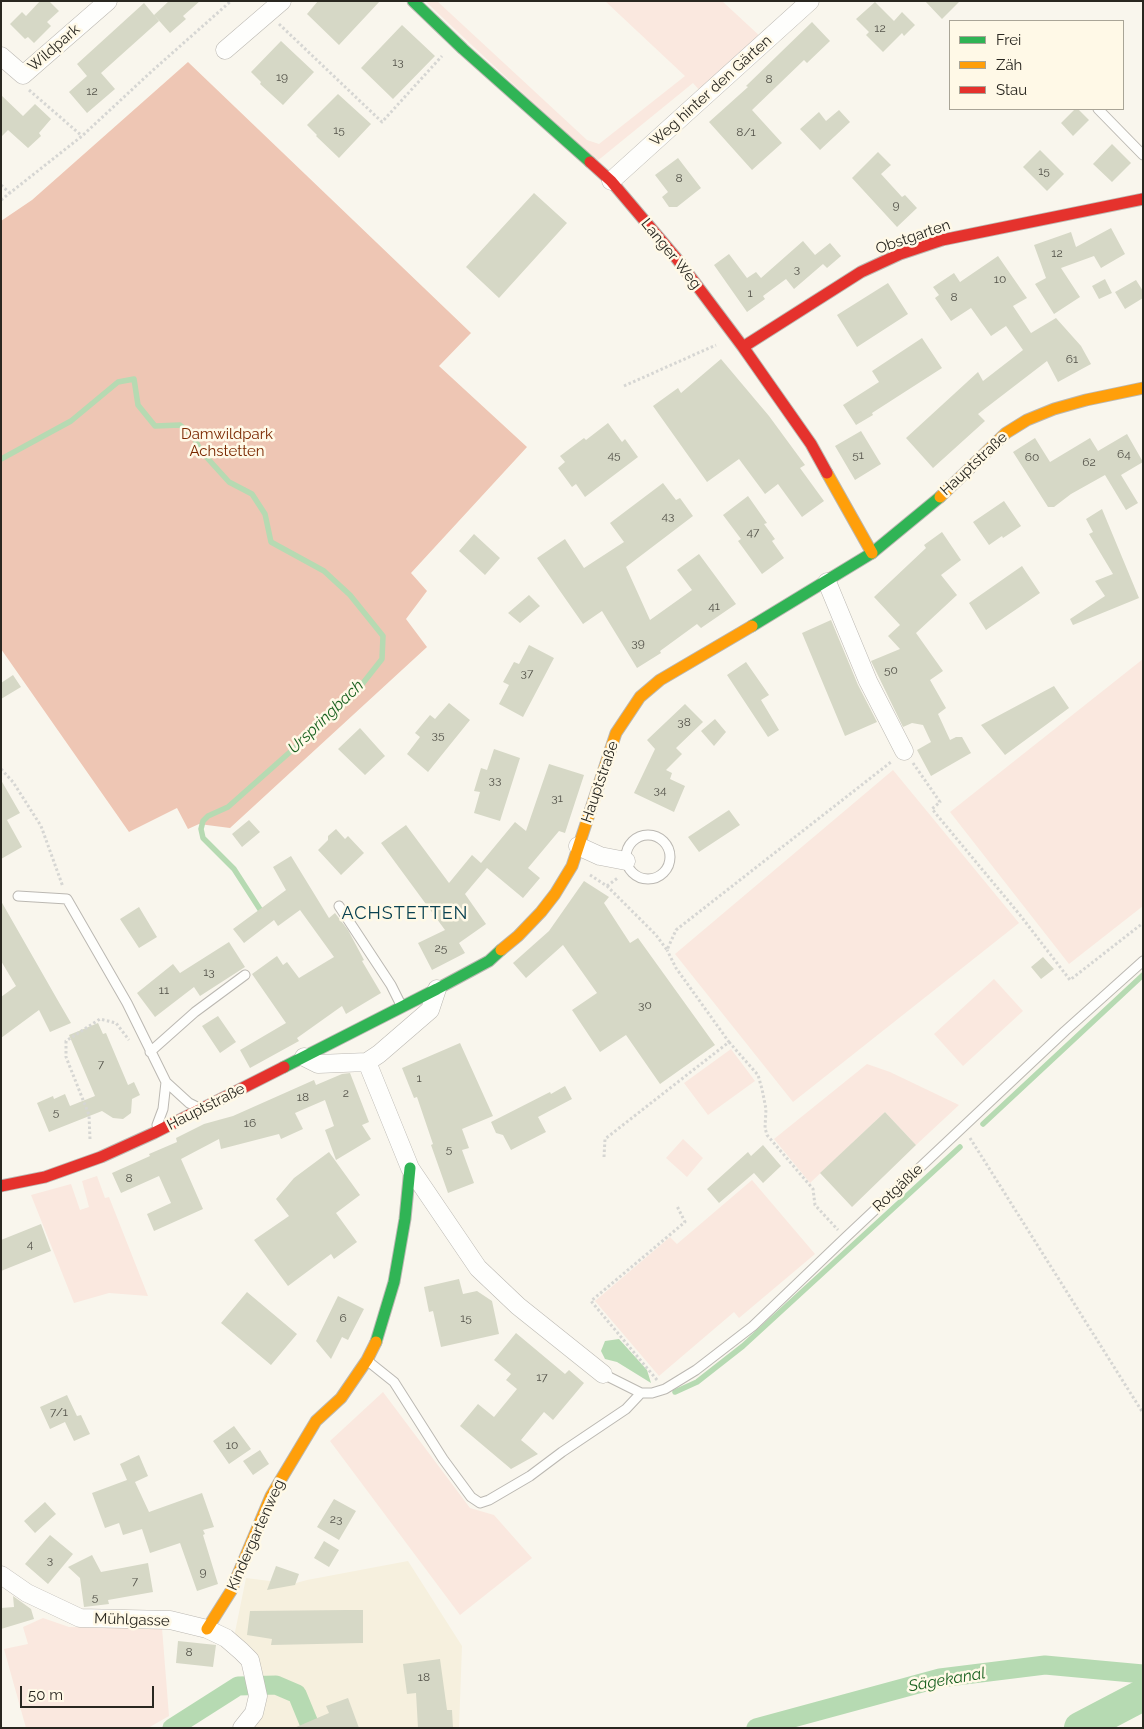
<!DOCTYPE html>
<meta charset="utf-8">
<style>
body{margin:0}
#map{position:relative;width:1144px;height:1729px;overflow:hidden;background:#f9f6ed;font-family:Raleway,sans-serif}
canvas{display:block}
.frame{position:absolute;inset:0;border:2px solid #292720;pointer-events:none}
.legend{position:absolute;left:949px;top:20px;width:175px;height:90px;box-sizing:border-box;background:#fff9e7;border:1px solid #a9a597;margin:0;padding:6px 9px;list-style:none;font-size:15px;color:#292720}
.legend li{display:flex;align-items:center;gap:10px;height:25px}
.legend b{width:25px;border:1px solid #a9a597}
.scale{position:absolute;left:20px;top:1686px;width:134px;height:22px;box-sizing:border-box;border:2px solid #292720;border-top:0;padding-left:6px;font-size:15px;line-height:18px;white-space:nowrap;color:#292720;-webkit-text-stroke:4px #fff9e7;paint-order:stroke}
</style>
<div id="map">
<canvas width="1144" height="1729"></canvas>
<div class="frame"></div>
<ul class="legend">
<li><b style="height:6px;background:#30b455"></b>Frei</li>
<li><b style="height:6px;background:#ff9f0a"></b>Zäh</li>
<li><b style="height:6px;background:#e5322d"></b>Stau</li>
</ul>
<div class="scale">50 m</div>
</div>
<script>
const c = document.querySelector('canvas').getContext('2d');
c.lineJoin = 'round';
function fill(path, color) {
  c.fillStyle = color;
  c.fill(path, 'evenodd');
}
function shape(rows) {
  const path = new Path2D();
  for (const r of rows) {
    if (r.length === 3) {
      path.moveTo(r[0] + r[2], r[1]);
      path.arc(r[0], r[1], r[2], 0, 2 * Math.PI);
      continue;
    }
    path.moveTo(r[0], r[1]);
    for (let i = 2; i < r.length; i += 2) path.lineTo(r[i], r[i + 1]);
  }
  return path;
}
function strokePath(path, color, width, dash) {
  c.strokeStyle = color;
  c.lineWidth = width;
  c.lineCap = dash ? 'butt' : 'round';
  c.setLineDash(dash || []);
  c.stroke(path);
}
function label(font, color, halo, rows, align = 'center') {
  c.font = font + ' Raleway,sans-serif';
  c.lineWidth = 5;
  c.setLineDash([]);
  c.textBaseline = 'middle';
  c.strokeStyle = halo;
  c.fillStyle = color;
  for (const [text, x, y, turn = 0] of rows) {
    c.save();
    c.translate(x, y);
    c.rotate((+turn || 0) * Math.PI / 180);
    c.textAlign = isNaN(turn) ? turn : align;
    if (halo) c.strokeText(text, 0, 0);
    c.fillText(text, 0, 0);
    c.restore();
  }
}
const built = shape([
 [408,1561,462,1646,459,1728,251,1728,264,1706,234,1637,246,1578,270,1581,285,1586,307,1580]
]);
const green = shape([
 [425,1,437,1,587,140,599,144,685,76,605,1,722,1,762,38,701,92,693,83,596,162],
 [1143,659,1143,906,1069,964,950,812],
 [893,770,1019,923,793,1102,675,954],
 [994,979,1023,1011,963,1066,934,1034],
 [731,1049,755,1081,708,1115,684,1083],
 [867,1064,890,1072,959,1105,916,1145,885,1112,810,1183,774,1139],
 [683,1139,703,1158,687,1177,666,1158],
 [97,1176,105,1198,109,1197,148,1296,109,1293,74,1303,31,1195,71,1184,80,1210,89,1207,82,1181],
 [752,1180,815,1254,739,1318,734,1312,659,1376,595,1301,670,1237,677,1244],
 [383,1392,470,1508,494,1515,532,1558,460,1615,330,1441],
 [43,1618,69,1627,162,1628,169,1716,148,1728,26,1728,4,1649,28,1644,23,1627]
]);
const forest = shape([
 [188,62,471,333,439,366,527,447,411,573,427,591,406,619,427,647,230,828,199,824,188,829,177,808,129,832,1,649,1,221,32,200]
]);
const water = shape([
 [619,1339,647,1370,651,1383,617,1362,605,1359,601,1351,605,1341]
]);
const stream = shape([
 [1,459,71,421,118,382,134,379,138,405,155,426,180,425,194,437,200,450,229,482,252,494,265,514,271,542,324,571,350,595,383,636,382,659,352,697,228,807,208,816,203,821,201,829,203,838,234,869,263,914],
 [983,1124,1143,975],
 [675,1392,697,1382,743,1346,960,1147]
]);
const canal = shape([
 [172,1728,238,1686,276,1685,297,1694,311,1728],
 [756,1728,940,1678,1045,1665,1143,1674]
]);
const river = shape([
 [1080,1728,1143,1695]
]);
const building = shape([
 [40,1,49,1,59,11,47,22,51,26,34,43,28,37,25,39,10,24,22,12,26,16],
 [169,1,200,1,183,16,186,19,170,33,154,15],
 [318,1,380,1,339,45,307,14],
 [925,1,960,1,942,19],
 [875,2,894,21,902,12,915,25,904,36,902,33,883,52,866,35,869,32,856,19],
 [144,3,159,21,101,73,115,89,87,113,69,92,87,76,77,64],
 [812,22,830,41,807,63,804,60,752,110,782,143,752,170,709,122,748,87,746,86],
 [402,25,435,56,393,99,361,68],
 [281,41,314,72,283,105,260,84,261,82,251,72],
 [338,94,371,124,339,158,316,136,317,135,307,125],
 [1,95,23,116,35,104,51,119,39,133,41,136,28,148,8,130,1,137],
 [1075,109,1078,109,1089,120,1073,136,1061,123],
 [839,110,850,122,820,150,800,129,819,112,826,121],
 [1112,144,1131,163,1112,182,1093,164],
 [1040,150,1064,174,1047,191,1023,167],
 [878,152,891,165,881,174,902,197,905,195,917,208,897,227,852,178],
 [678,158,701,188,677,207,669,207,662,197,668,192,655,175],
 [534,193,567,223,499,298,466,267],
 [1111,228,1125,254,1101,268,1094,256,1061,268,1080,297,1054,314,1035,284,1046,278,1034,245,1071,232,1076,247],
 [803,241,815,255,830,243,841,256,827,268,823,264,794,289,786,279,763,296,765,299,747,312,714,265,729,254,747,278,756,272,761,278],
 [998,256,1027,298,1013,306,1031,333,1056,318,1081,346,1091,364,1058,382,1047,361,978,414,985,421,933,468,906,438,978,372,983,381,1023,350,1006,326,991,336,971,308,951,321,935,298,939,295,933,287,954,273,960,282],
 [1105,279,1112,293,1099,299,1092,286],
 [1136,280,1143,291,1143,298,1125,309,1115,292],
 [888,283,908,314,857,347,837,315],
 [922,338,942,368,872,413,873,415,856,425,843,405,879,382,872,371],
 [721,359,769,416,805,465,800,468,824,501,802,517,778,484,765,494,739,459,707,482,653,406,678,388,681,393],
 [608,423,622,442,625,439,638,457,585,497,576,484,572,487,558,468,565,462,560,456,584,438,586,440],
 [861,431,881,464,855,480,835,446],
 [1127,434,1143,462,1121,475,1138,503,1126,510,1105,475,1071,494,1054,507,1048,507,1013,452,1035,438,1050,462,1090,438,1098,451],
 [663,483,676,500,680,498,693,516,626,567,650,620,692,590,677,570,699,554,736,604,701,628,697,624,660,651,661,653,637,668,602,611,583,624,537,558,565,539,584,568,624,542,610,523],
 [748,496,767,523,764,524,775,539,772,541,784,558,762,574,738,541,741,539,723,515],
 [1004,501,1021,526,1003,538,1002,536,989,545,973,522],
 [1102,509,1139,598,1073,625,1070,619,1105,596,1095,581,1113,574,1089,534,1093,532,1086,519],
 [942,532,961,560,941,575,957,595,916,633,943,671,930,680,946,708,938,714,950,740,956,737,962,737,971,753,931,776,917,750,931,742,923,725,912,723,903,727,871,661,900,649,888,636,900,625,874,597,926,548,924,545],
 [474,534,500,558,485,575,459,551],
 [1022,566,1040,593,986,630,969,603],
 [529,595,540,606,520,623,508,613],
 [831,620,858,685,877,722,845,736,802,633],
 [529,645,554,658,523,717,499,704,509,685,503,682,514,662,519,664],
 [746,662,769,695,761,700,779,730,768,737,727,675],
 [13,675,21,687,1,699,1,683],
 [1054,686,1069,708,1005,755,981,725],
 [449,703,470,720,428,772,407,754,420,737,415,733,430,715,435,719],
 [685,704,703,722,676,748,682,754,666,770,672,773,670,779,685,786,674,812,634,793,655,749,647,740],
 [715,719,726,732,714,746,701,731],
 [360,728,385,756,365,775,338,749],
 [494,749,520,758,500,821,474,813,480,792,474,791,481,768,487,770],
 [549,764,584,775,565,833,559,831,528,868,540,878,523,898,487,868,465,894,486,924,459,943,465,953,432,970,418,943,445,930,381,843,406,825,449,883,472,855,481,863,515,822,526,831],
 [1,780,20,813,7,820,22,847,1,859],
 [729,810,740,825,699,852,688,837],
 [249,820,260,832,242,847,232,834],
 [336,829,345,839,348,836,364,853,341,875,318,850,328,840,328,836],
 [291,856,329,918,335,913,348,930,364,960,362,961,381,993,346,1014,342,1006,297,1038,299,1041,250,1068,240,1050,286,1023,252,974,277,956,283,965,287,962,299,978,334,957,300,910,278,926,274,920,244,943,233,929,286,890,273,867],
 [584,881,609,897,604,903,630,943,638,938,715,1045,660,1084,626,1035,600,1052,572,1010,597,993,563,945,526,978,513,963,549,931],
 [1,901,57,999,71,1023,50,1032,39,1010,1,1038,1,997,16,986,1,961],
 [139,907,157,937,139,948,120,919],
 [229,942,245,967,200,996,194,987,155,1017,137,993,173,964,180,973],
 [1043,957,1054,969,1041,979,1031,967],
 [218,1016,236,1042,220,1053,202,1026],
 [98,1023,103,1034,106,1033,128,1085,134,1082,140,1095,132,1099,131,1113,123,1119,113,1118,102,1111,49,1132,37,1103,53,1096,54,1099,65,1094,70,1106,95,1096,69,1035],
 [460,1043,493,1116,462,1129,469,1148,462,1150,474,1183,448,1193,431,1145,433,1144,417,1097,414,1098,402,1068],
 [350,1073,369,1122,362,1125,371,1139,336,1160,325,1130,334,1126,325,1100,295,1113,303,1129,281,1139,279,1134,221,1149,219,1139,181,1159,203,1209,154,1231,147,1214,171,1203,159,1176,121,1193,112,1173,150,1156,149,1154,177,1142,176,1138,204,1124,233,1116,314,1080,316,1085,342,1074],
 [565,1086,572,1099,538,1117,546,1132,511,1150,503,1135,496,1133,491,1122,550,1092,551,1094],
 [885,1112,916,1145,852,1207,820,1173],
 [763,1145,781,1166,763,1183,754,1173,719,1203,707,1189,748,1152,751,1156],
 [329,1152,360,1195,336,1213,357,1242,334,1259,331,1254,288,1286,254,1240,289,1216,276,1199,294,1178],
 [41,1224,51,1251,1,1271,1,1240],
 [459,1279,463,1294,477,1291,492,1301,499,1334,441,1347,433,1311,429,1312,424,1287],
 [247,1292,297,1334,271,1365,221,1323],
 [338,1296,364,1309,348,1340,342,1337,331,1359,316,1341],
 [516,1333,565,1374,569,1370,584,1383,553,1420,544,1412,521,1440,538,1454,511,1469,460,1426,478,1404,494,1417,517,1389,506,1380,511,1374,494,1360],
 [67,1395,77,1416,81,1415,90,1434,74,1441,65,1422,50,1429,40,1407],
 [234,1426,251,1449,229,1464,213,1441],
 [260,1450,269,1464,253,1475,243,1461],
 [139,1455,148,1476,135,1482,149,1512,202,1493,214,1527,203,1530,205,1534,203,1535,218,1584,197,1591,180,1543,150,1553,142,1529,123,1535,119,1523,105,1528,92,1493,127,1480,120,1464],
 [334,1499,356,1511,339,1540,317,1527],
 [45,1502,56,1514,35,1533,24,1521],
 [50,1535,73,1554,48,1584,25,1564],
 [324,1541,339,1550,329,1567,314,1558],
 [92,1555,101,1572,148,1563,153,1592,108,1600,109,1604,84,1607,80,1578,68,1567],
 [276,1566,299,1574,295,1585,267,1590],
 [13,1596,31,1609,34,1619,1,1629,1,1608,14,1607],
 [346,1610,363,1610,363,1643,271,1645,272,1639,247,1635,250,1611],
 [178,1641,216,1645,213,1667,176,1663],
 [440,1659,447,1710,452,1710,453,1728,418,1728,416,1693,407,1694,403,1664],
 [348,1698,359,1728,294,1728,329,1713,326,1706]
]);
const path = shape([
 [279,24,382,122,442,56],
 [29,90,82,136],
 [1,185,11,194],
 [1,200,82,136,152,71,231,1],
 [624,386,716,345],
 [913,763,940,802,932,809,1020,915,1070,980,1143,923],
 [1,769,13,782,41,826,63,887],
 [590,875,607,886,656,935,667,950,676,930,891,762],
 [607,886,619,877],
 [729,1042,758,1075,762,1089,766,1109,765,1128,767,1135,813,1189,815,1205,838,1230],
 [970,1138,1143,1413],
 [90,1139,89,1115,66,1057,66,1041,100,1019,116,1023,129,1040],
 [604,1157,605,1139,729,1042,676,968,667,950],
 [657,1380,591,1301,685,1222,677,1206]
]);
const lane = shape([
 [1098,109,1143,155],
 [648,857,22],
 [18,896,67,899,127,1003,166,1082,163,1109,157,1125],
 [339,906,391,985,401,1005],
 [150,1052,195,1012,245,975],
 [166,1082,189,1103,197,1107],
 [369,1362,394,1382,443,1459,471,1497,480,1503,489,1500,530,1476,562,1452,626,1409,641,1393],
 [603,1374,641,1393,652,1393,665,1389,696,1370,753,1326,845,1238,1065,1031,1143,961]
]);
const street = shape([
 [225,50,282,1],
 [1,56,23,75,108,1],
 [611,181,810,1],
 [827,582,868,681,904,751],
 [578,846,600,856,626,861],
 [304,1057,318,1064,367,1062,379,1054,430,1010,437,989],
 [367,1062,410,1168,478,1268,518,1306,603,1374],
 [1,1575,27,1593,80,1618,170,1620,207,1629,226,1638,241,1651,250,1660,253,1673,258,1696,254,1713,242,1728]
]);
const fast = shape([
 [413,1,463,49,590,162],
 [752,626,872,553,940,497],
 [284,1067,437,989,489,961,501,950],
 [376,1342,394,1282,405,1219,410,1168]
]);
const slow = shape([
 [827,473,872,553],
 [940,497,1006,433,1027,420,1054,409,1086,400,1143,388],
 [501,950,518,936,541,912,555,894,572,866,616,733,640,697,660,680,752,626],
 [207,1629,231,1591,271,1496,316,1421,341,1398,367,1360,376,1342]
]);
const jam = shape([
 [590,162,611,181,677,259,743,347,811,444,827,473],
 [743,347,861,272,900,254,942,240,1143,199],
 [1,1186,45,1177,101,1157,154,1133,284,1067]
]);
const numberNames = [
 ["12",880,28],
 ["13",398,62],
 ["19",282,77],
 ["8",769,79],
 ["12",92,91],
 ["15",339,130],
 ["8/1",746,132],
 ["15",1044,171],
 ["8",679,178],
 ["9",896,205],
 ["12",1057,253],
 ["3",797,269],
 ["10",1000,279],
 ["1",750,293],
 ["8",954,297],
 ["61",1072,359],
 ["64",1124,454],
 ["45",614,455],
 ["51",858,455],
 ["60",1032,457],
 ["62",1089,462],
 ["43",668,516],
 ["47",753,532],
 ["41",714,606],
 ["39",638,643],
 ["50",891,670],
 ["37",527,673],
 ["38",684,722],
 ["35",438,735],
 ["33",495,780],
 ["34",660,790],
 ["31",557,798],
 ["25",441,948],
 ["13",209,972],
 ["11",164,990],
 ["30",645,1005],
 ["7",101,1064],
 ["1",419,1078],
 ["2",346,1093],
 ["18",303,1097],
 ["5",56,1112],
 ["16",250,1123],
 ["5",449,1149],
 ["8",129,1178],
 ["4",30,1244],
 ["6",343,1318],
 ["15",466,1318],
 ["17",542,1377],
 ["7/1",59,1412],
 ["10",232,1445],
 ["23",336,1519],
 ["3",50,1560],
 ["9",203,1572],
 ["7",135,1581],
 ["5",95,1597],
 ["8",189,1652],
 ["18",424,1677]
];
const streetNames = [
 ["Wildpark",54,48,-41],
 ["Weg hinter den Gärten",711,91,-42],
 ["Obstgarten",913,237,-19],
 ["Langer Weg",671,254,51],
 ["Hauptstraße",974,464,-43],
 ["Hauptstraße",600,782,-71],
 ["Hauptstraße",206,1107,-27],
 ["Rotgäßle",898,1188,-43],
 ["Kindergartenweg",256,1535,-66],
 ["Mühlgasse",132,1620,2]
];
const parkNames = [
 ["Damwildpark",227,434],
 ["Achstetten",227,451]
];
const waterNames = [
 ["Urspringbach",326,717,-44],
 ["Sägekanal",947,1680,-10]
];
const quarterNames = [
 ["ACHSTETTEN",405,914]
];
fill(built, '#f6f0de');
fill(green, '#fae8df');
fill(forest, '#eec6b4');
fill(water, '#b6dab2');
strokePath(stream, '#b6dab2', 5.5);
strokePath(canal, '#b6dab2', 19);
strokePath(river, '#b6dab2', 32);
fill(building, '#d6d8c6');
strokePath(lane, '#bbb8b2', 11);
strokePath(street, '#bbb8b2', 19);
strokePath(fast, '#bbb8b2', 13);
strokePath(slow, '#bbb8b2', 13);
strokePath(jam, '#bbb8b2', 13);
strokePath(path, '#d6d6d3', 3, [2.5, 2.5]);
strokePath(lane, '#fefefc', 9);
strokePath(street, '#fefefc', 18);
strokePath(fast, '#30b455', 11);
strokePath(slow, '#ff9f0a', 11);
strokePath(jam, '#e5322d', 11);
label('12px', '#54534a', null, numberNames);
label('15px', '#292720', '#fff9e7', streetNames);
label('15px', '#7a2800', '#fff9e7', parkNames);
label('italic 16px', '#19611f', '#fff9e7', waterNames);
c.letterSpacing = '1px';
label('18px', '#094151', '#fff9e7', quarterNames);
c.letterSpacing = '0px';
</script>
